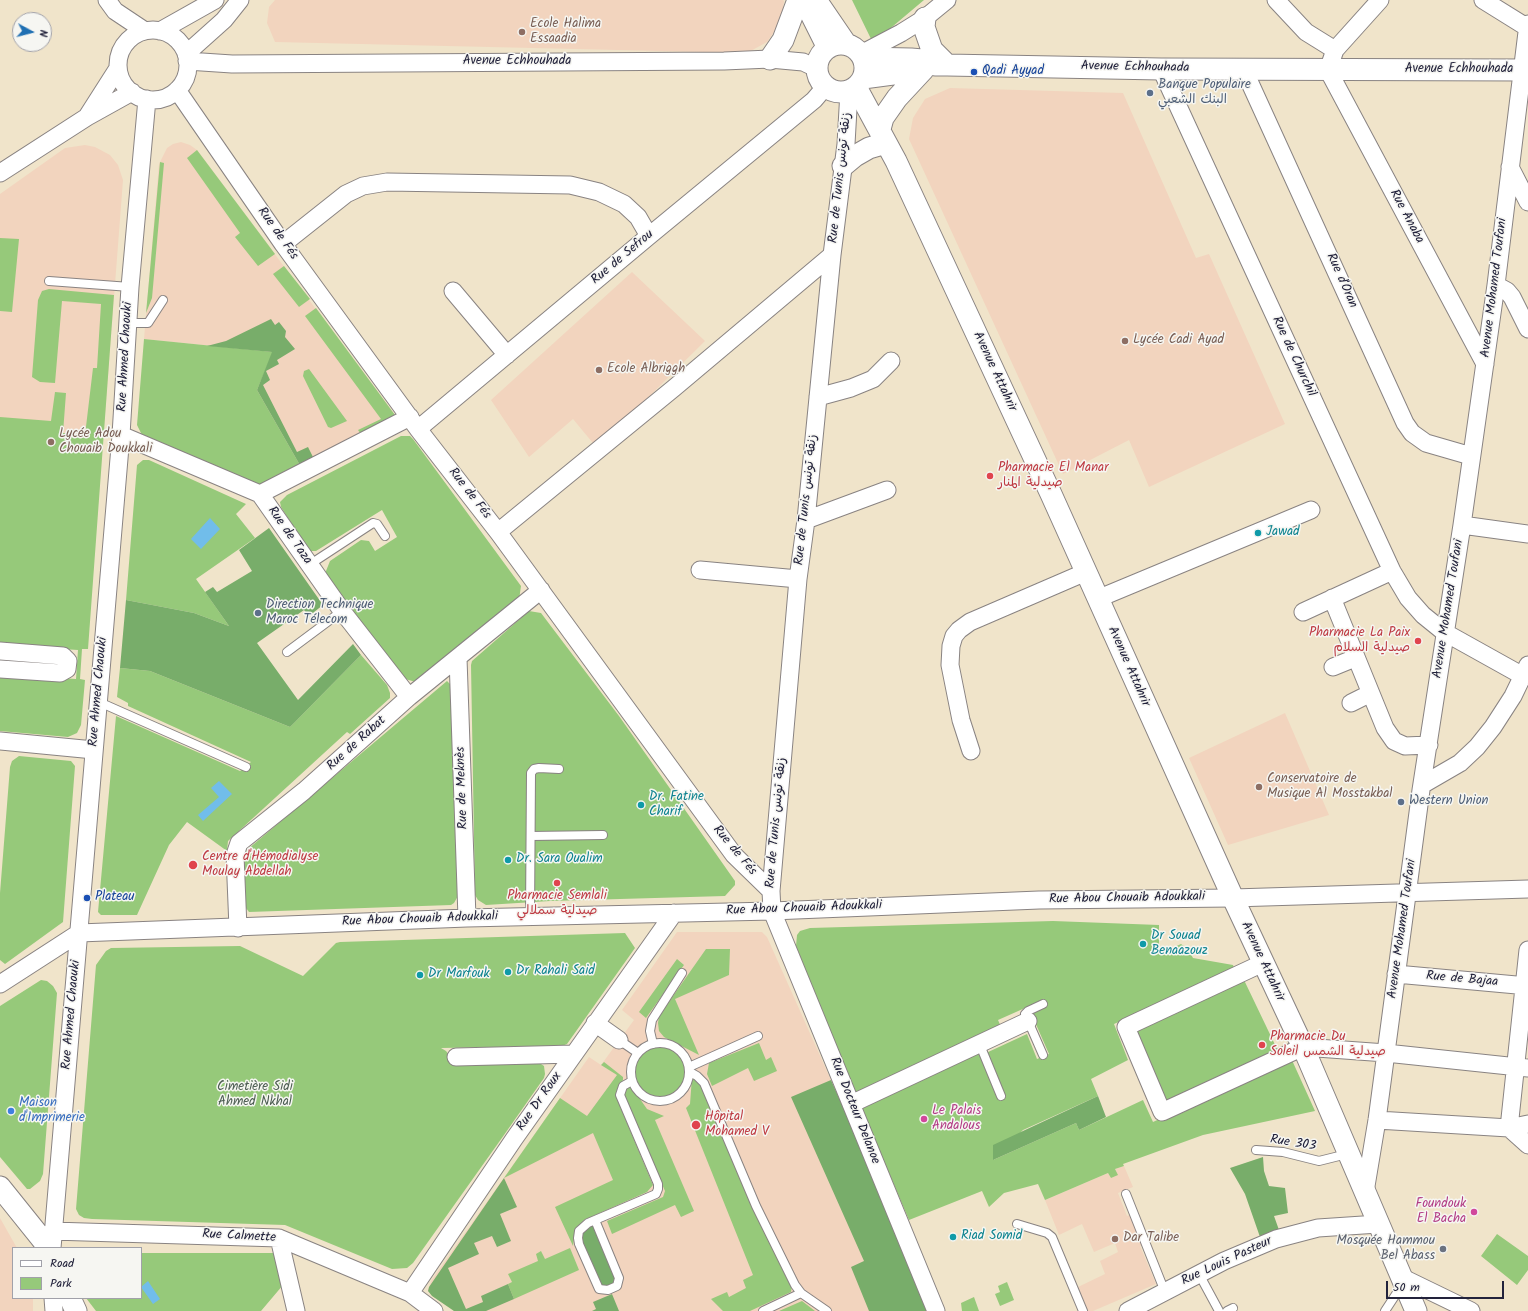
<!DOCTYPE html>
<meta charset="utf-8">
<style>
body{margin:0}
#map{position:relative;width:1528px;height:1311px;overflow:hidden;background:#f0e4ca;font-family:Kalam,sans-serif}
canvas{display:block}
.legend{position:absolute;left:12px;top:1247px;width:130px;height:52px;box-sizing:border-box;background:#f6f6f2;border:1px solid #a1a1a9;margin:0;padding:5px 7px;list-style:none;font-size:12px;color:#22223b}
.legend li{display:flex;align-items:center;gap:8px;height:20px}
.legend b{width:20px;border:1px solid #a1a1a9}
.north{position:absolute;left:12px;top:12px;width:40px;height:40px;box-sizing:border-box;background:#f6f6f2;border:1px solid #a1a1a9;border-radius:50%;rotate:97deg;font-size:11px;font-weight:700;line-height:16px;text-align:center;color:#22223b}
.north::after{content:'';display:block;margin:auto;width:14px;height:18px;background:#1f6fb2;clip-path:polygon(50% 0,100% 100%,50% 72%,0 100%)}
.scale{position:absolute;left:1386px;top:1281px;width:118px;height:18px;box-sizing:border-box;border:2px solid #22223b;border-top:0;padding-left:5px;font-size:12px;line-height:14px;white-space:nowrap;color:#22223b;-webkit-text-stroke:3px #f6f6f2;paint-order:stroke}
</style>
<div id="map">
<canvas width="1528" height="1311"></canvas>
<ul class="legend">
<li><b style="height:5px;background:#fff"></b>Road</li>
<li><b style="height:11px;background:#96c97a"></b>Park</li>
</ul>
<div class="north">N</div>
<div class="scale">50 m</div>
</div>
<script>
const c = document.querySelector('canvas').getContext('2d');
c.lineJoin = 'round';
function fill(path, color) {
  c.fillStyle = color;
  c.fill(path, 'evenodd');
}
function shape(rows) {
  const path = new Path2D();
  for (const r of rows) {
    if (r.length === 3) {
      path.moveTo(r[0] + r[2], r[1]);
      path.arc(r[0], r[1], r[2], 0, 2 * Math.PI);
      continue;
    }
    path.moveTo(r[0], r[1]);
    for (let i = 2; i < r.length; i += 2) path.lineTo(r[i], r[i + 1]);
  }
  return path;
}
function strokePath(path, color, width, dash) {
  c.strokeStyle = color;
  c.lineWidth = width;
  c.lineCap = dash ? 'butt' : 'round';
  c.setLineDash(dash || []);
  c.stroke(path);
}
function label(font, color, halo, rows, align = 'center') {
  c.font = font + ' Kalam,"Playpen Sans Arabic",sans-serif';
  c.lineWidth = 3;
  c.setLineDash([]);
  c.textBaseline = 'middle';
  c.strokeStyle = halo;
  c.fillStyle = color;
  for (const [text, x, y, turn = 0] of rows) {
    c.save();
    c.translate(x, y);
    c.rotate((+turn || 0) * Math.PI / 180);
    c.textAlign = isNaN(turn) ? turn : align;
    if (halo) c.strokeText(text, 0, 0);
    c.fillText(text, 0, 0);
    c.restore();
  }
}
const built = shape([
 [275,0,783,0,784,1,781,22,767,42,747,53,275,42,267,23,269,7],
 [950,88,1123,93,1196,258,1209,254,1285,424,1149,487,1129,440,1063,474,909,139,913,118,925,99],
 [181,142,190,145,197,150,395,415,301,467,257,390,272,352,144,339,159,164,167,148,173,144],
 [85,145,95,147,110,155,118,165,123,180,91,597,0,589,0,194,65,148],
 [632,272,705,341,597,448,573,419,529,457,491,400],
 [1285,713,1329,815,1228,845,1189,758],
 [677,932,762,932,767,937,863,1152,930,1311,454,1311,428,1291,431,1281,589,1057,601,1065,634,1020,622,1010],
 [1124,1166,1133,1187,1118,1193,1127,1216,1132,1214,1144,1244,1140,1246,1156,1284,1093,1311,1088,1311,1078,1287,1105,1274,1100,1261,1118,1252,1115,1243,1094,1252,1082,1224,1059,1235,1045,1200,1108,1173,1111,1178,1117,1175,1115,1169],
 [0,1218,17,1248,13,1248,13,1298,33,1298,33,1311,0,1311]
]);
const green = shape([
 [852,0,924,0,873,43],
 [197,150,275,254,258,266,235,237,240,233,187,158],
 [160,162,164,163,152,298,146,313],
 [0,238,19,239,12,312,0,311],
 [284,266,310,299,299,307,273,274],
 [49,289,114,295,88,649,82,649,80,679,85,680,81,725,77,733,68,737,0,731,0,674,76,679,78,650,0,645,0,417,51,421,55,392,66,393,63,433,85,435,93,368,97,368,101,304,62,301,55,383,40,382,32,377,38,300,42,291],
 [316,308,395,415,363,437,358,430,381,419,305,316],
 [144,339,273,352,257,390,301,467,261,487,142,435,137,425],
 [309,369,347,421,331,428,328,427,303,376,304,371],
 [401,436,410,436,413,439,521,586,519,600,416,682,405,679,326,577,326,571,330,561,361,540,369,541,375,551,397,537,382,510,316,551,311,551,307,549,281,507,280,502,287,495],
 [143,460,149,460,246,504,236,514,255,538,196,579,229,626,194,613,126,600,137,465],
 [529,611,541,613,619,716,735,881,735,885,725,896,550,901,486,905,478,900,475,895,471,665,472,661],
 [361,655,387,685,390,693,390,698,350,734,347,732,228,841,227,851,187,822,169,845,137,915,101,915,98,912,116,716,240,771,251,762,128,706,128,703,117,697,120,668,150,671,290,727],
 [447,681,452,686,458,896,454,903,451,905,249,912,246,908,244,854,248,849],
 [19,756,71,761,75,766,63,922,5,964,0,960,0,893,10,767,12,761],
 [1053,921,1159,925,1159,954,1181,944,1188,949,1193,958,1233,965,1235,971,1114,1024,1128,1060,1091,1079,1098,1096,1023,1130,993,1160,1076,1123,1079,1130,1143,1100,1153,1122,1291,1058,1315,1111,1203,1135,1123,1164,1124,1166,1115,1169,1118,1175,1111,1178,1108,1173,1045,1200,1038,1184,1004,1193,989,1207,982,1191,909,1220,860,1105,980,1050,986,1053,1027,1034,1037,1059,1049,1054,1031,1013,1046,1006,1043,1000,998,1020,1002,1029,857,1098,796,946,797,935,800,931,810,928],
 [625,933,635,948,567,1044,562,1046,441,1048,446,1051,457,1065,538,1062,544,1066,545,1074,544,1078,504,1135,413,1263,407,1268,392,1269,285,1225,92,1219,84,1218,79,1215,76,1209,96,965,106,951,111,948,240,946,303,976,336,943,340,942],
 [706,949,730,949,729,975,675,999,699,1055,664,1037,659,1031,658,1023,659,1016],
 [677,959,684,965,646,1018,639,1012],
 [41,980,47,981,53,986,57,993,43,1174,40,1181,30,1189,27,1189,0,1157,0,1006],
 [1244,980,1278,1051,1167,1104,1136,1031],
 [759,1043,766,1060,771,1057,777,1071,754,1081,748,1068,712,1086,707,1074,709,1063],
 [660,1072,26],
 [604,1062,623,1077,623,1080,617,1090,617,1099,653,1185,647,1192,584,1220,575,1231,573,1246,555,1207,613,1180,593,1133,504,1178,560,1098,587,1116,617,1075,601,1065],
 [692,1077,702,1086,792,1286,791,1292,750,1311,723,1311,711,1299,727,1292,729,1297,746,1288,743,1280,753,1275,686,1108,690,1104],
 [629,1087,633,1089,647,1109,664,1116,655,1120,694,1211,681,1217,675,1205,612,1234,607,1221,663,1197,665,1191,623,1095,623,1091],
 [1497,1234,1528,1256,1528,1270,1517,1285,1481,1256],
 [570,1248,579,1270,514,1299,508,1284,512,1282,508,1274,538,1261,536,1254,541,1251,545,1259],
 [141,1253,275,1253,283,1285,261,1311,96,1311,86,1298,141,1298],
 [1007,1282,1014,1300,1000,1306,995,1294,1000,1292,998,1286],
 [974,1297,979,1311,962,1311,961,1303],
 [802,1301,815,1311,779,1311]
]);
const forest = shape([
 [271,319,275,325,279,322,286,331,285,337,295,349,277,360,279,364,266,371,270,380,263,385,297,452,308,447,313,457,301,467,257,390,272,352,207,346,226,341],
 [269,528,323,605,309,616,304,610,257,643,298,700,353,644,361,655,297,720,290,727,150,671,120,668,126,600,194,613,229,626,205,592,213,587,217,592,252,571,239,550],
 [831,1080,863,1152,930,1311,869,1311,851,1267,864,1261,791,1097],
 [1098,1096,1106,1117,1079,1130,1076,1123,993,1160,993,1145],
 [1263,1157,1264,1171,1269,1186,1285,1188,1288,1213,1274,1216,1279,1230,1260,1237,1245,1194,1230,1168],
 [504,1178,517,1207,500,1214,511,1241,497,1247,492,1236,474,1243,479,1254,448,1268,466,1309,483,1302,481,1296,508,1284,514,1299,486,1311,454,1311,432,1296,428,1291,429,1287],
 [590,1226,594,1226,616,1278,615,1283,603,1287,580,1242,581,1232],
 [612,1294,619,1311,592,1311,596,1309,593,1302]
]);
const water = shape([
 [210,518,220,529,201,549,191,539],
 [219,781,232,794,203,821,198,815,219,797,211,788],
 [148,1281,160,1299,153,1304,141,1287]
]);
const service = shape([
 [49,281,130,287],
 [128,323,148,323,163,300],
 [309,565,373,523,377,524,385,536],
 [287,652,342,611],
 [99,702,246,767],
 [531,836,603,835],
 [530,916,531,773,534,769,539,768,559,769],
 [619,1040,638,1053],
 [660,1072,29],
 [653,1044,650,1031,652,1020,682,973],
 [980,1045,1001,1096],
 [1043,1055,1025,1014,1028,1011,1043,1004],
 [689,1067,758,1036],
 [690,1072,697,1076,704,1083,756,1206,795,1285,801,1293,827,1311],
 [1256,1150,1283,1152,1319,1161,1347,1154],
 [1126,1194,1165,1292],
 [595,1220,619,1278,617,1286,608,1290,599,1289,579,1244,578,1238,579,1231,588,1223,656,1194,658,1189,658,1184,620,1095,623,1086,632,1081],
 [1017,1224,1047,1233,1052,1237,1083,1311],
 [1199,1274,1219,1311],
 [763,1311,801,1293],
 [1227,1311,1233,1308],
 [1385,1311,1402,1285]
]);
const minor = shape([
 [107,0,115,11,145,31],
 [1276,0,1306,32,1335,50],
 [1380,0,1335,50,1328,70,1485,364],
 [1483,0,1528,28],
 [153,65,35],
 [160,31,215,0],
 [186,54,224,20,240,0],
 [861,54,901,33,925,18,947,0],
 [187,61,232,64,724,61,770,59,803,62,818,69],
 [1161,69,1392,571,1408,598,1423,615,1444,632,1523,676],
 [1244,70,1405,423,1412,433,1426,443,1471,456],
 [177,90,283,244,418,429,498,532,734,855,771,891],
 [849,91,846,144,832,255,806,520,798,579,771,891,772,911,936,1311],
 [88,115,118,68],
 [1510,167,1528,202],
 [0,173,87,117,132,92],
 [283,244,346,194,363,186,387,182,570,185,599,192,624,204,638,217,649,236],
 [1496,285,1507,291,1512,297,1528,329],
 [453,291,507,355],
 [818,397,851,388,873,379,891,361],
 [418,429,649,236,814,100,826,86],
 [121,435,260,494,342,611,409,697],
 [260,494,410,417],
 [806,520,887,490],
 [1462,525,1528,534],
 [498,532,674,388,832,255],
 [700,570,798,579],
 [1332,598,1385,728,1394,741,1405,746,1429,745],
 [1097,599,1311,510],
 [1303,612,1392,571],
 [0,651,63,656,68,661,67,669,60,673,0,669],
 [458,658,467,918],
 [1333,667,1355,658],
 [1351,703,1369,694],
 [0,741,94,750],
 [971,751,961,720,950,665,951,646,954,636,959,630,970,622,1086,572],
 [1422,785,1460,763,1477,747,1493,727,1513,696,1528,665],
 [238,928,235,855,239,843,304,791,409,697,541,590],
 [79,933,467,918,772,911,1039,900,1233,898,1528,889],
 [1528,950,1509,1128,1528,1145],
 [1263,963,1126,1027,1162,1112,1303,1047,1386,1053,1528,1068],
 [1396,974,1528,986],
 [0,984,79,933],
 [595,1023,619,1040],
 [456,1057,574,1054],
 [851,1104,1028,1021],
 [1377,1120,1509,1128,1528,1124],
 [1365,1192,1377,1120,1421,790,1462,525,1496,285,1528,24],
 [52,1231,279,1238,410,1293,434,1311],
 [279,1238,296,1311],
 [52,1248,121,435,130,287,147,99],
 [1401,1277,1471,1311],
 [410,1293,514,1139,674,913],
 [53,1298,54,1311],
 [1128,1311,1224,1261,1276,1239,1318,1228,1378,1224]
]);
const tertiary = shape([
 [804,0,828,48],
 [816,0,846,44],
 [925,18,924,27,932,50,947,65],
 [841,68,24],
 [863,58,911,59,922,60,935,65,947,65,1161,69,1528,70],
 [770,59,783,40,798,0],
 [863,78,923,70],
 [856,87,896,161,1051,494,1233,898,1303,1047,1416,1311],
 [880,129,883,118,897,98,923,70],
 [843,166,855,156,869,148,886,143],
 [0,1187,49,1248],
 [70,1298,76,1311]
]);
const markers = [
 [522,32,4,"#8d6e63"],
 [974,72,4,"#1a4fb4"],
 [1150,93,4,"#5c6f8a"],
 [1125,341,4,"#8d6e63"],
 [599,370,4,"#8d6e63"],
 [51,442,4,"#8d6e63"],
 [990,476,4,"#e0444e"],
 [1258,533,4,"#0f9aa8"],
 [258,613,4,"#5c6f8a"],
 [1418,641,4,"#e0444e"],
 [1259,787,4,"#8d6e63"],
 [1401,802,4,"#5c6f8a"],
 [641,805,4,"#0f9aa8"],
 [508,860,4,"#0f9aa8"],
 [193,865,5,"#e0444e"],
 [557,883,4,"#e0444e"],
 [87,898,4,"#1a4fb4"],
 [1143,944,4,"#0f9aa8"],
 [508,972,4,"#0f9aa8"],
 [420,975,4,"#0f9aa8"],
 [1262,1045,4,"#e0444e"],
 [11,1111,4,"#3f7fe0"],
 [924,1119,4,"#d1479c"],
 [696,1125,5,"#e0444e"],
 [1474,1212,4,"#d1479c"],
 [953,1237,4,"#0f9aa8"],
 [1115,1239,4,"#8d6e63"],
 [1443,1249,4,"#6b7280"]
];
const educationNames = [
 ["Ecole Halima",530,25],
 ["Essaadia",530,40],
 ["Lycée Cadi Ayad",1133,341],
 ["Ecole Albriggh",607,370],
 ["Lycée Adou",59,435],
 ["Chouaib Doukkali",59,450],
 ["Conservatoire de",1267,780],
 ["Musique Al Mosstakbal",1267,795],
 ["Dar Talibe",1123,1239]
];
const streetNames = [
 ["Avenue Echhouhada",517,62],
 ["Avenue Echhouhada",1135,68,1],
 ["Avenue Echhouhada",1459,70],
 ["Rue de Tunis زنقة تونس",841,178,-84],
 ["Rue Anaba",1406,217,62],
 ["Rue de Fés",277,234,55],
 ["Rue de Sefrou",623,258,-40],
 ["Rue d'Oran",1341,281,66],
 ["Avenue Mohamed Toufani",1495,288,-83],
 ["Rue Ahmed Chaouki",126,357,-87],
 ["Rue de Churchil",1293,357,65],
 ["Avenue Attahrir",994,372,65],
 ["Rue de Fés",469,494,52],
 ["Rue de Tunis زنقة تونس",807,500,-84],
 ["Rue de Taza",289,536,55],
 ["Avenue Mohamed Toufani",1449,609,-81],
 ["Avenue Attahrir",1128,667,66],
 ["Rue Ahmed Chaouki",99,692,-85],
 ["Rue de Rabat",357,744,-42],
 ["Rue de Meknès",463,788,-92],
 ["Rue de Tunis زنقة تونس",777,823,-85],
 ["Rue de Fés",734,851,50],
 ["Rue Abou Chouaib Adoukkali",1127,899,-1],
 ["Rue Abou Chouaib Adoukkali",804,909,-2],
 ["Rue Abou Chouaib Adoukkali",420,920,-2],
 ["Avenue Mohamed Toufani",1403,929,-82],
 ["Avenue Attahrir",1262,962,65],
 ["Rue de Bajaa",1462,980,5],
 ["Rue Ahmed Chaouki",72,1015,-85],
 ["Rue Dr Roux",540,1102,-55],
 ["Rue Docteur Delanoe",854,1111,68],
 ["Rue 303",1293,1144,9],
 ["Rue Calmette",239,1237,3],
 ["Rue Louis Pasteur",1227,1262,-25]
];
const transitNames = [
 ["Qadi Ayyad",982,72],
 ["Plateau",95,898]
];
const serviceNames = [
 ["Banque Populaire",1158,86],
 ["البنك الشعبي",1158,101],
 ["Direction Technique",266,606],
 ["Maroc Télecom",266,621],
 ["Western Union",1409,802]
];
const healthNames = [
 ["Pharmacie El Manar",998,469],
 ["صيدلية المنار",998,484],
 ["Pharmacie La Paix",1410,634,"right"],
 ["صيدلية السلام",1410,649,"right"],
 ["Centre d'Hémodialyse",202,858],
 ["Moulay Abdellah",202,873],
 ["Pharmacie Semlali",557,897,"center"],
 ["صيدلية سملالي",557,912,"center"],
 ["Pharmacie Du",1270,1038],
 ["Soleil صيدلية الشمس",1270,1053],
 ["Hôpital",705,1118],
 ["Mohamed V",705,1133]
];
const cultureNames = [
 ["Jawad",1266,533],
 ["Dr. Fatine",649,798],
 ["Charif",649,813],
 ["Dr. Sara Oualim",516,860],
 ["Dr Souad",1151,937],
 ["Benaazouz",1151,952],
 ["Dr Rahali Said",516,972],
 ["Dr Marfouk",428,975],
 ["Riad Somid",961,1237]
];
const parkNames = [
 ["Cimetière Sidi",255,1088],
 ["Ahmed Nkhal",255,1103]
];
const shopNames = [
 ["Maison",19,1104],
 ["d'Imprimerie",19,1119]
];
const hotelNames = [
 ["Le Palais",932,1112],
 ["Andalous",932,1127],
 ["Foundouk",1466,1205,"right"],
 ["El Bacha",1466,1220,"right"]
];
const worshipNames = [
 ["Mosquée Hammou",1435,1242],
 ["Bel Abass",1435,1257]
];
fill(built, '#f2d4be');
fill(green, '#96c97a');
fill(forest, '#78ad6a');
fill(water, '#71bdea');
strokePath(service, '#898382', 10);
strokePath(minor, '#898382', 19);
strokePath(tertiary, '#898382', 23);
strokePath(service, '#fff', 8);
strokePath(minor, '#fff', 17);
strokePath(tertiary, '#fff', 21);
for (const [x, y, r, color] of markers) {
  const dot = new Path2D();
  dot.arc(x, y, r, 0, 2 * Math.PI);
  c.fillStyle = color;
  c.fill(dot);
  strokePath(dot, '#f6f6f2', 1.5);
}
label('13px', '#785e54', '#f6f6f2', educationNames, 'left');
label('13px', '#22223b', '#f6f6f2', streetNames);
label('13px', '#164399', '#f6f6f2', transitNames, 'left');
label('13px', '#4e5e75', '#f6f6f2', serviceNames, 'left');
label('13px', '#be3a42', '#f6f6f2', healthNames, 'left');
label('13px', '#0d838f', '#f6f6f2', cultureNames, 'left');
label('13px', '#4b5c51', '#f6f6f2', parkNames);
label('13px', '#366cbe', '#f6f6f2', shopNames, 'left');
label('13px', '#b23c85', '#f6f6f2', hotelNames, 'left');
label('13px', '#5b616d', '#f6f6f2', worshipNames, 'right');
</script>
